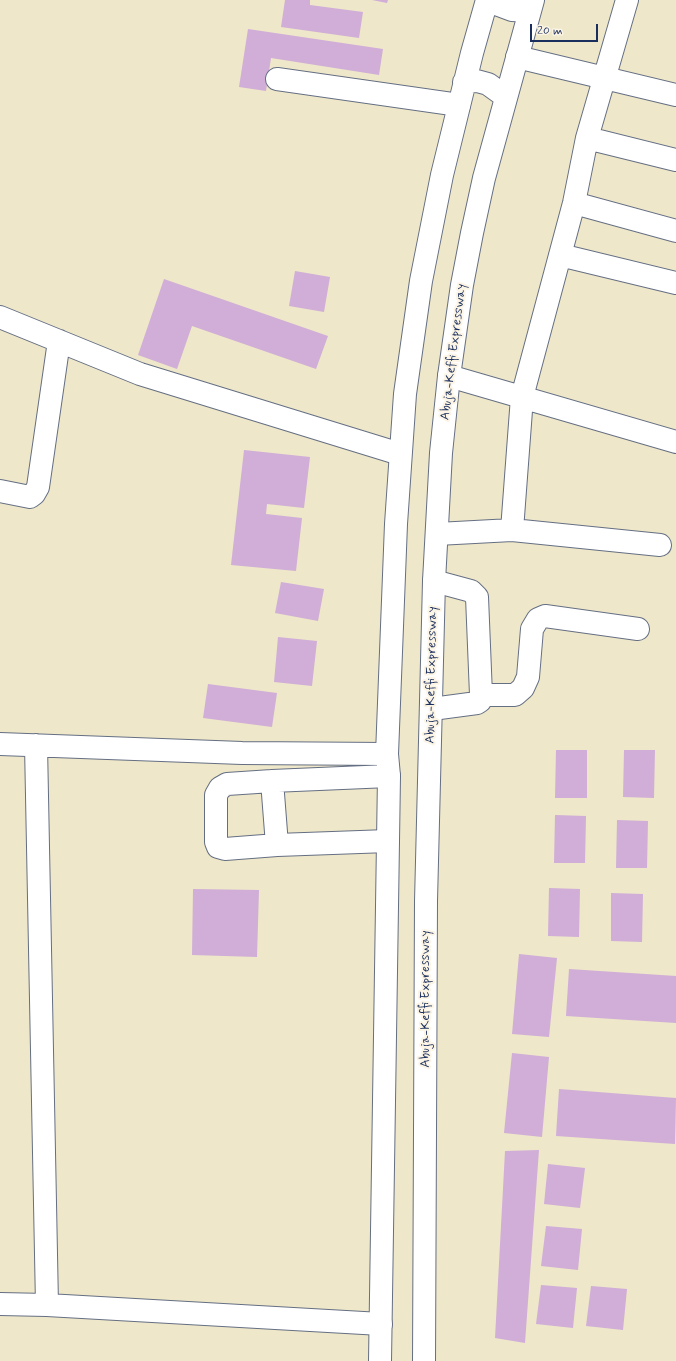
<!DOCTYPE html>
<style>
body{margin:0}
#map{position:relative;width:676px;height:1361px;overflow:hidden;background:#eee7c9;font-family:Mynerve,sans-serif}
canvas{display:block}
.scale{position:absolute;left:530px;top:24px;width:68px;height:18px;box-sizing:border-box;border:2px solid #1b2f5e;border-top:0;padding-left:5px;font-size:12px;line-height:14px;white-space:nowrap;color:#1b2f5e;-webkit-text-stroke:3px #fcf5e5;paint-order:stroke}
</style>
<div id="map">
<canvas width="676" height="1361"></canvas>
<div class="scale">20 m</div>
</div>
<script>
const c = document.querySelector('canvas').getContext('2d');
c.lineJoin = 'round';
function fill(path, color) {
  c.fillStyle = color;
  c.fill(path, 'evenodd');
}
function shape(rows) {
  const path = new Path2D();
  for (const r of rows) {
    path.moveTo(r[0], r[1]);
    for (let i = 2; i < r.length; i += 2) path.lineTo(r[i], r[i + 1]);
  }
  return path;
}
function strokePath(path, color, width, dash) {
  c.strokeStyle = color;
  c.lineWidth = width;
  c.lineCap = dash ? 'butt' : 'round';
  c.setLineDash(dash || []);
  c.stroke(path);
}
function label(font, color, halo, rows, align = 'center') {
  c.font = font + ' Mynerve,sans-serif';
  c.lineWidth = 4;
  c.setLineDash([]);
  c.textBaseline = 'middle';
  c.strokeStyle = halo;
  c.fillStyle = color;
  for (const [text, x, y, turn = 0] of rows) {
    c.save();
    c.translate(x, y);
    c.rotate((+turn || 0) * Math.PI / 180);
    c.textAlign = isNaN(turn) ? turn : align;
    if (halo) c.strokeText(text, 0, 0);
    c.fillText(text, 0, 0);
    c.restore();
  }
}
const building = shape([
 [285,0,310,0,310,5,363,12,359,38,281,27],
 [372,0,388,0,387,3],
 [248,29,383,49,379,75,271,58,266,91,239,87],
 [295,271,330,277,324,312,289,306],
 [164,279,328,336,316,369,192,326,177,369,138,355],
 [244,450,310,457,304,508,267,504,266,514,302,518,296,571,231,565],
 [281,582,324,589,318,621,275,613],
 [278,637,317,641,312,686,274,682],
 [208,684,277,693,272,727,203,718],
 [556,750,587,750,587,798,555,798],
 [624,750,655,750,654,798,623,797],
 [555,815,586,816,585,863,554,863],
 [617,820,648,821,647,868,616,868],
 [549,888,580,889,579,937,548,936],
 [193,889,259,890,257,957,192,955],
 [611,893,643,894,642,942,611,941],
 [519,954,557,958,549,1037,512,1034],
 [569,969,676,976,676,1023,566,1016],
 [512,1053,549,1057,542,1137,504,1133],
 [559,1089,676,1098,675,1144,556,1136],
 [539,1150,525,1343,495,1338,505,1151],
 [548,1164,585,1168,580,1208,544,1204],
 [546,1226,582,1229,578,1270,541,1266],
 [541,1285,577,1288,573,1328,536,1324],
 [591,1286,627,1289,623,1330,586,1326]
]);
const minor = shape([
 [517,57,676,95],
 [277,79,459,105],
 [587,138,676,160],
 [574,203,676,231],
 [560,255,676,283],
 [0,317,140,374,400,454],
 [449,376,676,442],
 [0,491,30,497,34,494,38,487,59,341],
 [512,530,522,397,574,203,587,138,627,0],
 [437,534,512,530,660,545],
 [481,695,515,695,523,688,528,677,532,629,538,619,545,616,638,629],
 [432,709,477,703,480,701,481,695,477,597,471,591,434,581],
 [0,744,242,753,387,754],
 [36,745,47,1305],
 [272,781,227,784,220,788,216,795,216,842,218,847,225,849,277,845],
 [388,841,277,845,272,781,389,776],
 [0,1304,47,1305,381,1324]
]);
const highway = shape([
 [492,0,496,4,512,10,530,11],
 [464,82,477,81,488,84,506,97],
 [380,1361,389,776,387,754,396,524,405,394,421,281,442,175,472,53,487,0],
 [424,1361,426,901,434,581,441,453,449,376,462,285,472,233,484,178,533,0]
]);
const streetNames = [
 ["Abuja-Keffi Expressway",454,352,-83],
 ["Abuja-Keffi Expressway",432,675,-89],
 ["Abuja-Keffi Expressway",426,999,-90]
];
fill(building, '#d0aed7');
strokePath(minor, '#656f83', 24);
strokePath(highway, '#656f83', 24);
strokePath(minor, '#fff', 22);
strokePath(highway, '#fff', 22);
label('13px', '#1b2f5e', '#fcf5e5', streetNames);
</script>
